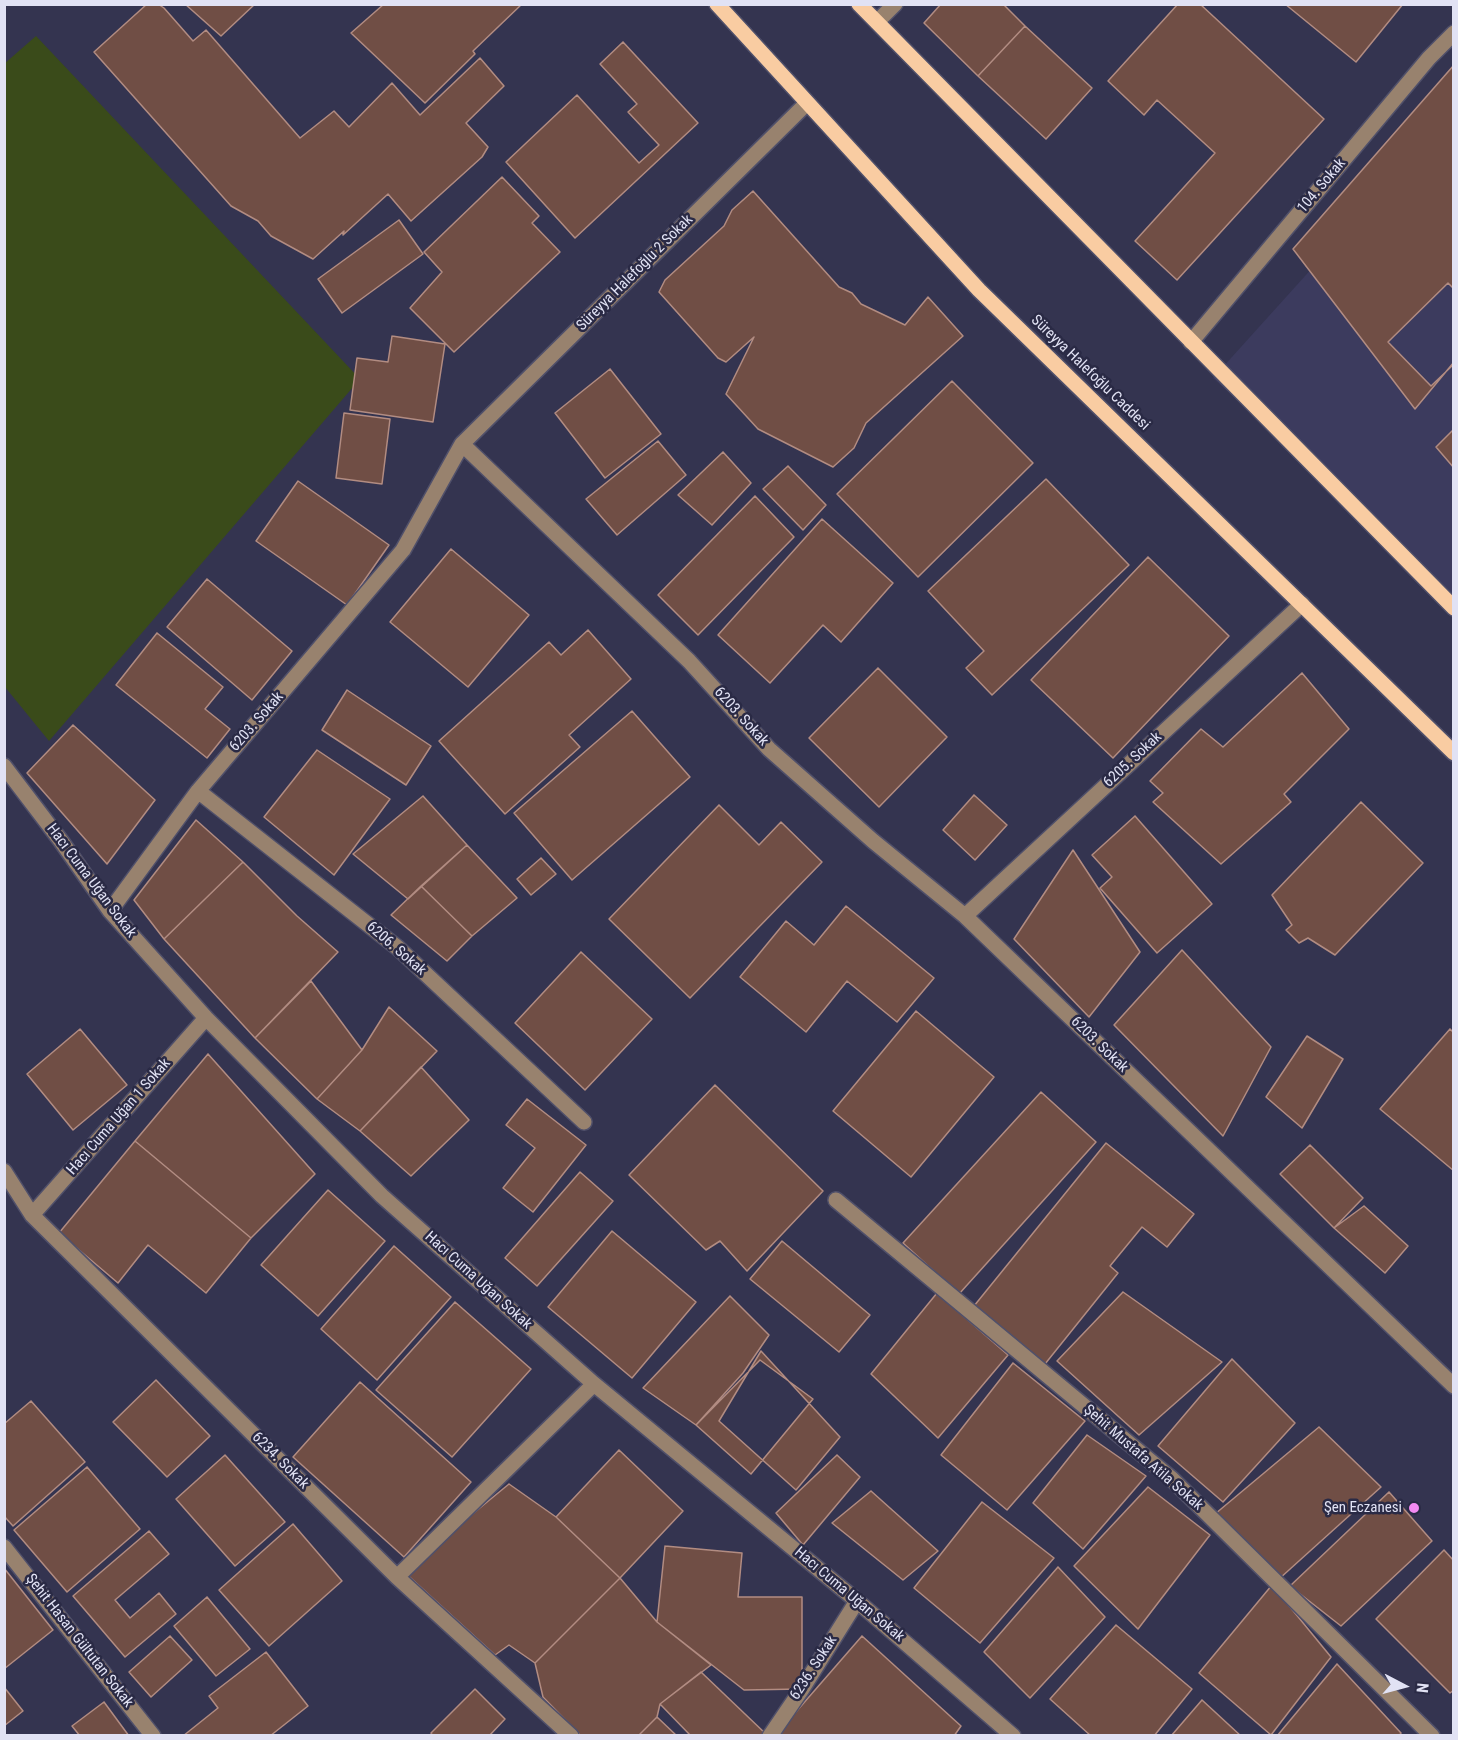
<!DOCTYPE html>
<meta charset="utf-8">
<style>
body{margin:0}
#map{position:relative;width:1458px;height:1740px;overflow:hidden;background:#343450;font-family:"Roboto Condensed",sans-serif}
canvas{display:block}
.frame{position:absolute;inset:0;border:6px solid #e1e2f4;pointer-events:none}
.north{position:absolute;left:1374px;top:1656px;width:60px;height:60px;-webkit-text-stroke:4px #2a2a45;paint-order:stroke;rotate:96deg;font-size:16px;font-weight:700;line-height:24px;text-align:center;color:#e1e2f4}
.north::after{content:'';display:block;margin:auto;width:21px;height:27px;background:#e1e2f4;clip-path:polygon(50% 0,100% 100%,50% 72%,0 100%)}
</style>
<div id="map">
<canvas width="1458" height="1740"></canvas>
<div class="frame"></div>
<div class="north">N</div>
</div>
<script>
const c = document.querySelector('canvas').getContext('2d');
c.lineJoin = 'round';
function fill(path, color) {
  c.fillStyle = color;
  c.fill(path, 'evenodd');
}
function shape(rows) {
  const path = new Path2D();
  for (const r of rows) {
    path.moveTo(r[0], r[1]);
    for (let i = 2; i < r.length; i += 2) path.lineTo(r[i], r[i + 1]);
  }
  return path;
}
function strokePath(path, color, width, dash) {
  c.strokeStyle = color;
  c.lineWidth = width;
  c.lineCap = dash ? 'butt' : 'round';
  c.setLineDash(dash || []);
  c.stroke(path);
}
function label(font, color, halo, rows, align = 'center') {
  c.font = font + ' "Roboto Condensed",sans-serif';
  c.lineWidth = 5;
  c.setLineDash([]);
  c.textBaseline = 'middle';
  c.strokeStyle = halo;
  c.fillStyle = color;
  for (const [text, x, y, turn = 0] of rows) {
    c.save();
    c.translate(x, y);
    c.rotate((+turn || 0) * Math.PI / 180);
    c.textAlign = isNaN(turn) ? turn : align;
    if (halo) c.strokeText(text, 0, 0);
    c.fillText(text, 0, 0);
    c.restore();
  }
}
const built = shape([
 [1453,112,1453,598,1213,378]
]);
const green = shape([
 [36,36,360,379,49,741,5,687,4,64]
]);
const building = shape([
 [147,4,158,4,164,8,193,41,206,30,300,138,334,111,349,127,392,83,420,115,480,58,504,86,466,123,488,147,482,157,411,221,388,194,343,235,344,231,313,259,271,236,258,221,231,206,94,52,147,4],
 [185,4,255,4,221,36,185,4],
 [384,4,522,4,473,51,475,54,425,103,351,33,384,4],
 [941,4,1003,4,1025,26,978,76,924,23,941,4],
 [1178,4,1200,4,1324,119,1177,280,1135,241,1215,153,1157,100,1144,115,1108,81,1178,4],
 [1285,4,1403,4,1356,62,1285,4],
 [1025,26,1092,88,1046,139,978,76,1025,26],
 [623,42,698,123,575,238,506,162,577,95,639,163,659,145,628,112,637,104,600,64,623,42],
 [1454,65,1454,362,1415,409,1293,249,1454,65],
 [502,177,539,216,532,223,560,252,454,352,410,308,442,272,424,252,502,177],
 [753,191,839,287,852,293,861,304,905,325,928,297,963,336,866,423,854,448,833,467,758,429,726,394,754,337,726,362,718,358,659,292,665,280,724,226,732,210,753,191],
 [399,220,423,254,342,313,318,279,399,220],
 [1448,283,1454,289,1454,364,1431,386,1388,342,1448,283],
 [392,336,445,344,433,422,350,410,357,358,388,362,392,336],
 [610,369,661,434,605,478,555,413,610,369],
 [952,381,1033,463,918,577,837,494,952,381],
 [344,413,390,419,382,484,336,478,344,413],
 [1454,429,1454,468,1436,447,1454,429],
 [658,441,686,475,617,535,586,499,658,441],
 [723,452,751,483,712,525,678,495,723,452],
 [788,466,826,505,803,530,763,489,788,466],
 [1046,479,1129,565,992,695,966,668,984,651,928,591,1046,479],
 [298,481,389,545,347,605,256,541,298,481],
 [755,496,794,537,698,635,658,595,755,496],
 [822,519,893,583,841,642,823,625,770,683,718,635,822,519],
 [451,549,529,615,468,687,390,622,451,549],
 [1148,557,1229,636,1113,758,1031,680,1148,557],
 [207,579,292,651,252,700,167,627,207,579],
 [588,630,631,679,569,735,580,747,505,814,439,741,549,642,561,655,588,630],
 [157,633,223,687,205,709,230,729,207,758,116,685,157,633],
 [878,668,947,737,879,807,809,738,878,668],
 [1302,673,1349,729,1284,794,1291,802,1221,864,1153,802,1163,793,1150,781,1201,729,1223,747,1302,673],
 [347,690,431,746,406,785,322,730,347,690],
 [632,711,690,777,572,880,514,813,632,711],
 [73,725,155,800,107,864,27,773,73,725],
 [317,750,390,799,334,875,264,817,317,750],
 [974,795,1007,825,975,860,943,830,974,795],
 [423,796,467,845,408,899,353,854,423,796],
 [1361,802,1423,863,1335,955,1308,938,1299,943,1286,930,1292,925,1272,895,1361,802],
 [719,805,759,845,781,822,822,862,690,998,609,919,719,805],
 [1135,816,1212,904,1157,953,1100,888,1112,877,1092,855,1135,816],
 [196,820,243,862,164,939,134,900,196,820],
 [467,845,517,898,472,936,421,886,467,845],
 [1073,850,1140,952,1089,1017,1014,939,1073,850],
 [541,858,556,874,531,895,517,879,541,858],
 [243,862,297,916,338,952,255,1038,164,939,243,862],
 [421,886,472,936,447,961,391,915,421,886],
 [846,906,934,978,897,1022,847,981,806,1032,740,977,786,921,814,945,846,906],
 [1182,950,1271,1047,1223,1136,1114,1025,1182,950],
 [581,952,652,1019,585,1090,515,1023,581,952],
 [311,981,362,1050,317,1099,255,1038,311,981],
 [389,1007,437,1051,360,1131,317,1099,362,1050,389,1007],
 [916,1011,994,1077,911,1177,833,1111,916,1011],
 [80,1029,127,1085,73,1130,27,1074,80,1029],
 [1450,1029,1454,1033,1454,1171,1380,1109,1450,1029],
 [1307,1036,1343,1059,1302,1128,1266,1097,1307,1036],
 [208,1054,315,1174,251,1238,135,1141,208,1054],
 [421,1067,469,1120,411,1176,360,1131,421,1067],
 [715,1085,823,1191,747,1271,720,1241,706,1250,629,1175,715,1085],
 [1041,1092,1096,1142,959,1294,903,1243,1041,1092],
 [527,1099,586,1145,533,1212,503,1188,535,1148,506,1125,527,1099],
 [135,1141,251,1238,206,1293,148,1245,118,1283,59,1233,135,1141],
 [1106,1143,1194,1214,1167,1247,1142,1227,1110,1266,1118,1273,1045,1364,974,1306,1106,1143],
 [1310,1145,1363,1198,1334,1228,1280,1174,1310,1145],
 [580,1172,613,1201,537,1286,505,1258,580,1172],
 [328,1190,385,1241,318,1316,261,1265,328,1190],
 [1364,1206,1408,1246,1385,1273,1334,1228,1364,1206],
 [612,1231,696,1302,632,1378,548,1307,612,1231],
 [782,1241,870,1315,839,1352,750,1279,782,1241],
 [394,1246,451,1297,377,1380,321,1329,394,1246],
 [1123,1292,1222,1362,1139,1435,1057,1361,1123,1292],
 [937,1293,1008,1355,938,1438,871,1374,937,1293],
 [730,1296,769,1335,743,1373,696,1425,643,1388,730,1296],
 [455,1302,531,1369,452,1457,376,1390,455,1302],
 [761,1351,840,1437,796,1490,719,1421,761,1351],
 [1232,1359,1295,1423,1223,1502,1158,1446,1232,1359],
 [760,1360,813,1399,751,1474,696,1425,760,1360],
 [1013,1363,1085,1421,1007,1510,941,1455,1013,1363],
 [156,1380,210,1436,167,1477,113,1422,156,1380],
 [360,1382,471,1482,404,1557,293,1457,360,1382],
 [31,1401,85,1462,13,1526,4,1516,4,1424,31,1401],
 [1319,1427,1381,1487,1279,1579,1215,1514,1319,1427],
 [1087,1435,1146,1476,1083,1549,1033,1503,1087,1435],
 [619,1450,683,1511,620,1578,556,1517,619,1450],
 [225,1455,285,1522,235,1566,176,1499,225,1455],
 [837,1455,860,1477,803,1545,776,1513,837,1455],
 [87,1467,140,1529,67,1592,14,1530,87,1467],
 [509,1484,556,1517,620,1578,535,1663,509,1645,495,1655,403,1571,509,1484],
 [1148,1487,1210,1535,1138,1629,1074,1566,1148,1487],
 [871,1491,938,1551,903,1580,832,1523,871,1491],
 [1389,1492,1432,1541,1341,1626,1290,1586,1389,1492],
 [982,1502,1054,1558,980,1643,914,1588,982,1502],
 [293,1524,342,1581,269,1646,219,1590,293,1524],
 [149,1531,169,1554,115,1600,130,1618,159,1593,176,1614,125,1657,73,1596,149,1531],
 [665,1546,742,1553,738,1597,802,1597,802,1689,744,1690,657,1622,665,1546],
 [1444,1550,1454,1561,1454,1690,1450,1693,1376,1619,1444,1550],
 [1058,1567,1105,1617,1030,1698,984,1652,1058,1567],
 [4,1568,53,1630,4,1669,4,1568],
 [620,1578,657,1622,711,1665,660,1704,657,1717,638,1736,581,1736,543,1697,535,1663,620,1578],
 [1272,1585,1331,1657,1271,1735,1199,1673,1272,1585],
 [207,1597,250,1649,216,1676,174,1626,207,1597],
 [1116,1625,1192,1689,1154,1736,1091,1736,1050,1699,1116,1625],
 [170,1636,192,1660,151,1697,129,1672,170,1636],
 [862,1636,961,1726,954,1736,775,1736,862,1636],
 [266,1652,308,1706,270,1736,183,1736,218,1708,209,1696,266,1652],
 [1337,1664,1401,1733,1399,1736,1277,1736,1337,1664],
 [701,1672,767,1735,766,1736,691,1736,660,1704,701,1672],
 [4,1687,23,1711,4,1726,4,1687],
 [475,1689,505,1719,489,1736,433,1736,431,1733,475,1689],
 [1202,1700,1241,1736,1171,1736,1202,1700],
 [104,1702,129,1736,80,1736,72,1726,104,1702],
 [657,1717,677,1736,638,1736,657,1717]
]);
const minor = shape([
 [877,22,895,4],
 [1191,342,1429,58,1454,33],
 [462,444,807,103],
 [4,766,61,841,110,911,206,1018,382,1196,594,1384,857,1601,1013,1736],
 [198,791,398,948,584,1122],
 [110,911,198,791,403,550,462,444,689,661,769,749,873,841,965,916,1454,1386],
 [965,916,1302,604],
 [4,1171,32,1215,397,1577,571,1736],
 [836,1200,1172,1479,1432,1736],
 [32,1215,206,1018],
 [4,1547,153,1736],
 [397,1577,594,1384],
 [770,1736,802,1689,857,1601]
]);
const major = shape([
 [717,4,979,290,1454,753],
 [859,4,1454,608]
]);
const markers = [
 [1414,1508,6,"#f38af2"]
];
const streetNames = [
 ["104. Sokak",1322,186,-50],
 ["Süreyya Halefoğlu 2 Sokak",635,273,-45],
 ["Süreyya Halefoğlu Caddesi",1090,373,44],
 ["6203. Sokak",741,717,48],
 ["6203. Sokak",257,722,-49],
 ["6205. Sokak",1133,760,-43],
 ["Hacı Cuma Uğan Sokak",91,881,53],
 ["6206. Sokak",396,949,41],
 ["6203. Sokak",1099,1045,44],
 ["Hacı Cuma Uğan 1 Sokak",119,1117,-49],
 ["Hacı Cuma Uğan Sokak",478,1281,42],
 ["Şehit Mustafa Atila Sokak",1143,1458,41],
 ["6234. Sokak",280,1461,45],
 ["Hacı Cuma Uğan Sokak",849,1595,40],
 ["Şehit Hasan Gültutan Sokak",79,1641,52],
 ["6236. Sokak",814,1668,-57]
];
const poiNames = [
 ["Şen Eczanesi",1402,1508]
];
fill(built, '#3c3b5e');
fill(green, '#3a4b1a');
fill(building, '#704e45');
strokePath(building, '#b28c82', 1.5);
strokePath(minor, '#50506a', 18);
strokePath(major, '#50506a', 18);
strokePath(minor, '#98826e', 15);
strokePath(major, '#f9cca2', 15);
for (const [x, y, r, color] of markers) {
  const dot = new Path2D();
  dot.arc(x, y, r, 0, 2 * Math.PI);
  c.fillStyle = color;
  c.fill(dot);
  strokePath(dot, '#2a2a45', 2);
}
label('15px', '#e1e2f4', '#2a2a45', streetNames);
label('15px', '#e1e2f4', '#2a2a45', poiNames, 'right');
</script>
